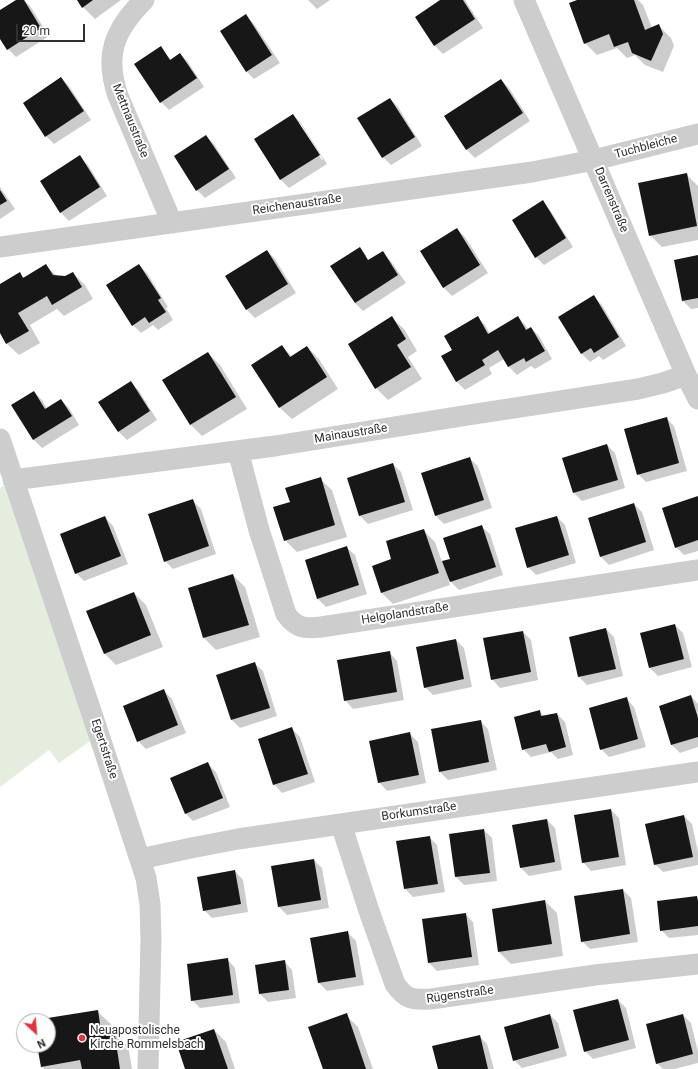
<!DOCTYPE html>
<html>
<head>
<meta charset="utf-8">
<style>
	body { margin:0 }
	#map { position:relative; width:698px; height:1069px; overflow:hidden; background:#fff; font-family:Roboto,sans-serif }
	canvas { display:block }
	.north { position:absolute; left:16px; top:1013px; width:40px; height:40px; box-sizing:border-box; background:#fff; border:1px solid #acacac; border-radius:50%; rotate:154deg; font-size:11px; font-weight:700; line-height:16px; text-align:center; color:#303030 }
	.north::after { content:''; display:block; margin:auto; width:14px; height:18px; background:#e7313a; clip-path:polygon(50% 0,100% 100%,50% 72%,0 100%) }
	.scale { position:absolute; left:16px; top:24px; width:69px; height:18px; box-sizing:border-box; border:2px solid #303030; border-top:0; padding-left:5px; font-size:12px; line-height:14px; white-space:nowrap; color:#303030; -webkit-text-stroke:3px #fff; paint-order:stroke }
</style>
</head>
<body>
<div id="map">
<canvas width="698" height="1069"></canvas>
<div class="north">N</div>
<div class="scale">20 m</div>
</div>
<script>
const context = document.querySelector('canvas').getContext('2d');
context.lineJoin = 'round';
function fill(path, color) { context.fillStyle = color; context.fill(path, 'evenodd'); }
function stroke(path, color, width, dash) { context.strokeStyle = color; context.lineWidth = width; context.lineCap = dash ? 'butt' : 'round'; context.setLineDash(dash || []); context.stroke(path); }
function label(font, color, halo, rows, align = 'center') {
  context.font = font + ' Roboto,sans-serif'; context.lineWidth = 4; context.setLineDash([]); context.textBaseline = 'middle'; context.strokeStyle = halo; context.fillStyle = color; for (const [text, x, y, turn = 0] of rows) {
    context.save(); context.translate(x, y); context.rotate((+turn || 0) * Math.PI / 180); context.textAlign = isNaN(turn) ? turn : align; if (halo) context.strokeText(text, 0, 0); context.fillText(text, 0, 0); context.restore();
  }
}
const green = new Path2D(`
	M0,439L99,735L59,763L49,750L0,787V488L13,480L0,474Z`);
const shadow = new Path2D(`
	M18,0H24L30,6L49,36L16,57L8,49L0,37V12Z
	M78,0H121L95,19L83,7Z
	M308,0H330L317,9Z
	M442,0H465L483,28L443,54L435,46L416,17Z
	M580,0H638L643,5L652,28L659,26L671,38L674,46L663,72L645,65L635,55L627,58L617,48L597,55L585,43Z
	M246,16L254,24L280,63L254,79L246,71Z
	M161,48L171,60L180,54L188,62L204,87L169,110L161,102L136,65Z
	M61,78L69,86L91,120L54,144L46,136Z
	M501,80L509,88L530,121L475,158L467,150L445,116Z
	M390,99L398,107L422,146L391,165L383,157Z
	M293,115L301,123L327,164L289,188L281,180L255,139ZM298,123H300L323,159L322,160Z
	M206,136L214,144L236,178L205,198L197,190Z
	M80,157L88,165L107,196L69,221L61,213L41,182Z
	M687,175L698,186V240L662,247L650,235Z
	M0,187L15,209L0,219Z
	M542,202L550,210L573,247L544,265L536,257Z
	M457,229L465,237L488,273L452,296L444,288L421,251Z
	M360,248L370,260L382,252L390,260L406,283L363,311L355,303ZM364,256H367L372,264L370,265Z
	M267,251L275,259L296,293L255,318L247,310L226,276Z
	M698,256V308L691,309L683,301L675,260Z
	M139,265L147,273L168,307L166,308L173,320L158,330L153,325L141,333L133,325Z
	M46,266L57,276L66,277L73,273L85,285L93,299L64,316L57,309L30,325L40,343L19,355L7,344L0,331V285L20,274L25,278Z
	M594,297L602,305L626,346L603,360L599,356L590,362L582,354L560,317Z
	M477,317L485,325L490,334L518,317L526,326L529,330L531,328L539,336L552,359L535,369L531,366L517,375L509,367L504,359L489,368L492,374L465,390L457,382L442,356L453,350Z
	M392,318L404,329L417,351L408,357L422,379L388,400L376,388Z
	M282,346L292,357L307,347L319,359L338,389L292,419L280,408L252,365Z
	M208,353L220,365L247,409L202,436L190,424Z
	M131,382L139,391L157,420L127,440L119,432L100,402Z
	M34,392L42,400L47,409L61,400L69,408L79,425L42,448L34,440L13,405Z
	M666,418L674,426L687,471L646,482L638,474Z
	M607,445L615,453L625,488L582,501L574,493Z
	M469,458L478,466L492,508L444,524L436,516L422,474Z
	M393,464L401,472L413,510L368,524L360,516L348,478Z
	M320,479L332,490L347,537L297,552L285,540Z
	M698,497V551L684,555L676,547Z
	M193,501L201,509L216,554L173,569L165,561Z
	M634,504L642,512L654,550L609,565L601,557Z
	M105,517L113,526L128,564L84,581L76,573Z
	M557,517L565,525L576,563L536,575L528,567Z
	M481,526L490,534L503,575L459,590L448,579L450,585L393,604L381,592L393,559L423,530L435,542L442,562L452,559Z
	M346,547L355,555L367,594L326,607L318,599L306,560Z
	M233,575L245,587L260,637L216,650L204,638L189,588Z
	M134,593L146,605L163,647L116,665L104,653Z
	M675,625L683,633L692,667L658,676L650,668Z
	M606,629L614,637L623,676L587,685L579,677Z
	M523,632L531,640L538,680L500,688L492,679Z
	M456,640L464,648L472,687L433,695L425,687Z
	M389,652L397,661L404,700L353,709L345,700Z
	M254,663L263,671L277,716L240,728L232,720Z
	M164,691L172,699L186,733L146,749L138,741Z
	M691,696L698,704V747L680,753L672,745Z
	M626,698L634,707L646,747L609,757L601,749Z
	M539,711L545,717L557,714L565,722L573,755L558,759L551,752L531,757L523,749Z
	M480,721L488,729L497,770L448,780L440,772Z
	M292,729L300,737L315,782L282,793L274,784Z
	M410,734L418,742L426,783L387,791L379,782Z
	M208,764L216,772L230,807L193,821L185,813Z
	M611,810L619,818L626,865L591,871L583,862Z
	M684,816L692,824L698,852V865L663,872L655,864Z
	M547,820L555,828L562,870L529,876L521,868Z
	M484,830L492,838L497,881L464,885L456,877Z
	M429,837L437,845L445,892L413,897L405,889L397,842Z
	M314,860L322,868L329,908L287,915L279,907Z
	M235,871L243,880L248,912L212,918L204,910Z
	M623,890L631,898L638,942L590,949L582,941Z
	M696,897L698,899V935L669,938L661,930Z
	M545,901L557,913L563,956L511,964L499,952Z
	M465,914L473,922L479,965L437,971L429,963Z
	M348,933L356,941L364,985L327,991L319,983L312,939Z
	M227,959L235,968L240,1003L200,1008L192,1000Z
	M284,961L292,970L296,998L268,1002L260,994Z
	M618,1000L626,1008L636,1048L593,1059L585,1051Z
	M97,1011L113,1026V1030L128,1045L132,1069H44L42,1066L38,1045H48V1021H37Z
	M346,1015L358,1027L373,1069H324Z
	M550,1015L558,1023L567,1056L522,1068L514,1060Z
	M683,1015L691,1023L698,1052V1063L674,1069H663L657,1063Z
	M214,1030L226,1042L235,1069H187Z
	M479,1036L487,1044L494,1069H439Z`);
const building = new Path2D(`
	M16,0H24L41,28L7,50L0,39V10Z
	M77,0H93L82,8Z
	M440,0H463L475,19L434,46L415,17Z
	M577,0H634L645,30L659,24L663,34L651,61L632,53L628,42L614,47L609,34L584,44L569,3Z
	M246,14L272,55L246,72L220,31Z
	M161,46L170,60L180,53L197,78L160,103L134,64Z
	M61,77L84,111L45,137L23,103Z
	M501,79L523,113L466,150L444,116Z
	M390,98L415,137L382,158L357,118Z
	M293,114L320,155L280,180L254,139Z
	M206,135L229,169L196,191L174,156Z
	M80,155L100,187L60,213L40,181Z
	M687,173L697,226L649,236L638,183Z
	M0,190L7,201L0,205Z
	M543,200L566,238L535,258L512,220Z
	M457,228L480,265L443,288L420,251Z
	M360,247L368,260L383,251L398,275L355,303L330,266Z
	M267,250L288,284L246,310L225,276Z
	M698,255V298L682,301L674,260Z
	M46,264L53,275L65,276L73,272L82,287L52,305L47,296L18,313L29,331L6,344L0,333V284L20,272L23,278Z
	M139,264L161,298L158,300L166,312L149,323L145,317L132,326L106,285Z
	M594,295L619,337L594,353L591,348L581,354L558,317Z
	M392,316L406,339L397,345L411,367L375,389L348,344Z
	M478,316L488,334L518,316L526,330L531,327L545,351L526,362L524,358L508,367L498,350L482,360L485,365L456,382L441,356L452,350L444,336Z
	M282,345L290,357L307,346L327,377L279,408L251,365Z
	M208,352L236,397L190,425L162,380Z
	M131,381L150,411L118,432L98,402Z
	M34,391L45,409L61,399L72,416L33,440L11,405Z
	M667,417L679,463L637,475L624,429Z
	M607,444L618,480L573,493L562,458Z
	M470,457L484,500L435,516L421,473Z
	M393,463L405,502L359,516L347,478Z
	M321,477L335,525L284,541L273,507L290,502L285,488Z
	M698,496V540L675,548L662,508Z
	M193,499L209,546L164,562L148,514Z
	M634,503L646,542L600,557L588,518Z
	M105,516L121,556L75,574L60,534Z
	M557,516L569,555L527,568L515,528Z
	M482,525L496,567L450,582L442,561L450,559L443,538Z
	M424,529L439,573L381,593L372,566L391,559L386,541Z
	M347,546L359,585L317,599L305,560Z
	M233,574L249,625L203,638L188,588Z
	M134,592L151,635L104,654L86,611Z
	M675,624L684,659L649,668L640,633Z
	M606,628L616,669L578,677L569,637Z
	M523,631L531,672L491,680L483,638Z
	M456,639L464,679L424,688L416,647Z
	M390,651L397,692L344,701L337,660Z
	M255,662L270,708L231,720L216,675Z
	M164,689L178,725L137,742L123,706Z
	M691,695L698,718V737L671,745L659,706Z
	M627,697L638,739L600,750L589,708Z
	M540,710L541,716L557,713L566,747L549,752L546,744L522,750L514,717Z
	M481,720L489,762L439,772L431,729Z
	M292,727L308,774L273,785L258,739Z
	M410,732L419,775L378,783L369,741Z
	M208,762L223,798L185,814L170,778Z
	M611,809L619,857L582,863L574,815Z
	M684,815L693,857L654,865L645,824Z
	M547,819L555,862L520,868L512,825Z
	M484,829L490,873L455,877L449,834Z
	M430,836L438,884L404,889L396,841Z
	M314,859L321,900L278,907L271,866Z
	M235,870L241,904L203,911L197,877Z
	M623,889L630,934L581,942L574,896Z
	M697,896L698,901V926L660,931L657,901Z
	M545,900L552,944L498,952L492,909Z
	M466,913L472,957L428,963L422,919Z
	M348,931L356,977L318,983L310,938Z
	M228,958L233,995L191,1001L187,964Z
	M285,960L289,990L259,994L255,965Z
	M618,999L629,1040L584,1052L573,1010Z
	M98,1010L101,1031L114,1029L120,1069H82L80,1060L41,1067L37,1045H48V1021H35V1020Z
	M347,1013L366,1069H323L308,1027Z
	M550,1014L559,1048L513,1061L504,1027Z
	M683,1014L693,1054L656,1064L646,1024Z
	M214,1029L228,1069H185L176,1042Z
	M480,1035L488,1069H438L432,1046Z`);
const street = new Path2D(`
	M144,0C114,30 104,55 118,96L172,223
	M524,0L686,375L698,399
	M0,247L532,172L594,160L698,134
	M0,439L99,735L146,878L150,904L151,940L148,1069
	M238,451L259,530L286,614C296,628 304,629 321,627L698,570
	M13,480L275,446L475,414L638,389L663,383L686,375
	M341,824L369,911L395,984C406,1000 413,1000 431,999L595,975L698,964
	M140,859L191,848L238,839L698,772`);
const markers = [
	[82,1038,4,"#e7313a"]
];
const streetNames = [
	["Mettnaustraße",130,121,68],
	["Tuchbleiche",646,147,-15],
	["Darrenstraße",611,200,67],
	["Reichenaustraße",297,205,-8],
	["Mainaustraße",351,434,-9],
	["Helgolandstraße",405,614,-9],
	["Egertstraße",104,749,72],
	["Borkumstraße",419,812,-8],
	["Rügenstraße",460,995,-8]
];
const poiNames = [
	["Neuapostolische",90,1031],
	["Kirche Rommelsbach",90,1045]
];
fill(green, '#e5edde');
fill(shadow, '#0003');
fill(building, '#171717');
stroke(street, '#cdcdcd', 21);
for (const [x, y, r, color] of markers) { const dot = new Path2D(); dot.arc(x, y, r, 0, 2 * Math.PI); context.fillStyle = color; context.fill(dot); stroke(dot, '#fff', 1.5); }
label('12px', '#303030', '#fff', streetNames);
label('12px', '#303030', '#fff', poiNames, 'left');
</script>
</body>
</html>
